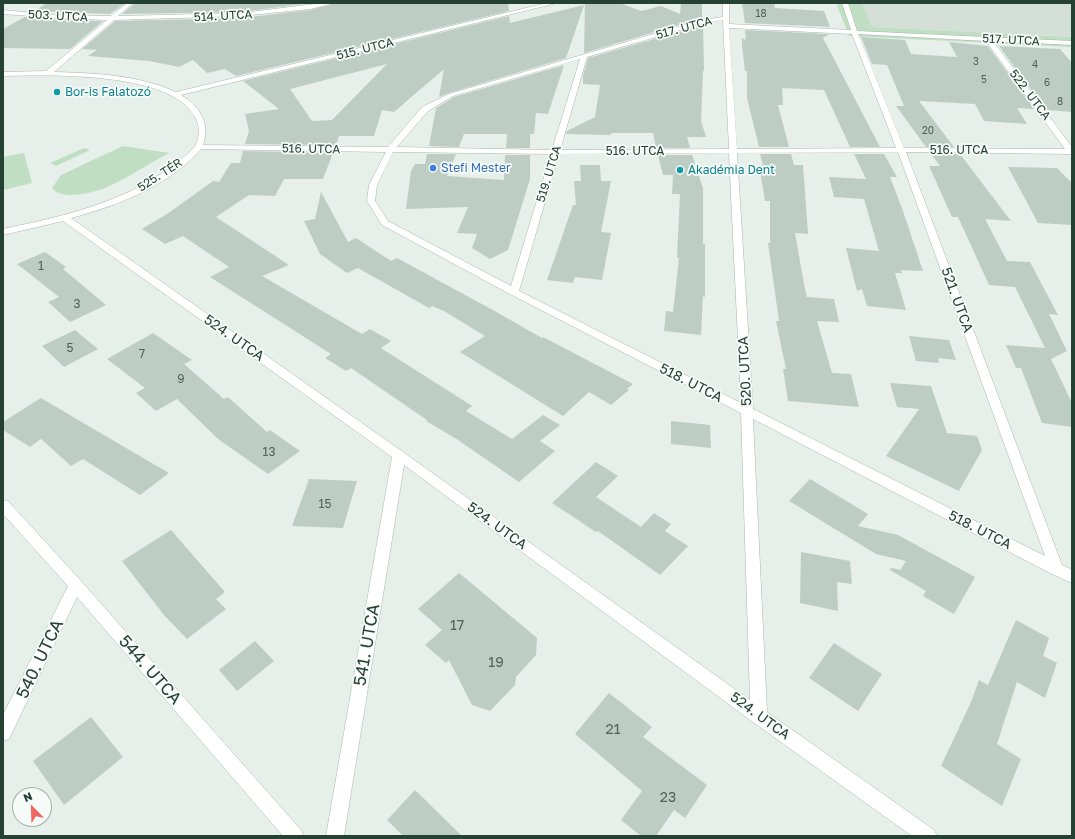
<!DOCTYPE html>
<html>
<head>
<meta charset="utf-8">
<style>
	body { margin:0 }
	#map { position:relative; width:1075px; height:839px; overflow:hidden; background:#e6efe9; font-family:"Golos Text",sans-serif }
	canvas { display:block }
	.frame { position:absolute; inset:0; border:4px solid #254133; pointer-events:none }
	.north { position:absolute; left:12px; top:787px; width:40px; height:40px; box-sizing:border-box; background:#f7fbf8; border:1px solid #a3b1a9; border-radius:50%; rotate:337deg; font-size:11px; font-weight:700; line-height:16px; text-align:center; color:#254133 }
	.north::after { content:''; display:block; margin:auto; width:14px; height:18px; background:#ef6864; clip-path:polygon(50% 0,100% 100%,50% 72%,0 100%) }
</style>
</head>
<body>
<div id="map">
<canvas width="1075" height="839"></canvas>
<div class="frame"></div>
<div class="north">N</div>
</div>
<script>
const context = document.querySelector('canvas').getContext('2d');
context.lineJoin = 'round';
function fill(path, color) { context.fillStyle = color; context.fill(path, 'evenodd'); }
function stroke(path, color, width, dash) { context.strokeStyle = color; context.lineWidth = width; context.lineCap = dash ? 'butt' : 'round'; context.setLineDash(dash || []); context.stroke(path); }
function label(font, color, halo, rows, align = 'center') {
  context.font = font + ' "Golos Text",sans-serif'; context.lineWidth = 3.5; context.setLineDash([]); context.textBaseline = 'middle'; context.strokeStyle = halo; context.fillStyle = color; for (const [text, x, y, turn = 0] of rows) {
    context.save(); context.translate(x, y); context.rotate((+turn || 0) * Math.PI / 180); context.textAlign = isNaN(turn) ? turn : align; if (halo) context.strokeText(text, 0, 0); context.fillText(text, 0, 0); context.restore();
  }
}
const built = new Path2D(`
	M862,3H1072V37L872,27Z`);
const green = new Path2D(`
	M836,3H862L872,27L1072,37V47L849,36Z
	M123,146L169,153C148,164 128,178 107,187C94,193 61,201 52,188L61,175Z
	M84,148L90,150L56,166L50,163Z
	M24,153L32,183L3,190V157Z`);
const building = new Path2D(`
	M47,3H103L102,4H124L110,14L34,11Z
	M213,3H311L241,12L122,14L134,4Z
	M337,3H508L509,11L236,76L225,69L207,73L193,60L179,67L149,61L88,56L97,50L82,49L115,21L241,18L310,10Z
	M585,3H620L641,11L661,6L680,14L681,3H702V18L584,53Z
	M742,3H774L775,8L824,11L830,27L745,23Z
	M584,5L566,58L449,93L439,97L444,69L394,112L382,110L374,136H339L336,145L245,144L249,131L245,114L279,109L243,81L509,16L510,23ZM387,64L332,120L312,121L290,89Z
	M25,17L57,20L103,21L70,49L3,48V29Z
	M703,25L704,71H703L701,121L706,137H687L690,148H656L653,133H611V135L566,134L567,131L595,117L600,85L583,84V75L588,58Z
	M745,30L829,34L823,38L880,147H850L824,90L782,88L783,105H778L789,147H759L747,98V71H745L742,45V38L746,40Z
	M861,37L905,40L911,54L957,57L949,42L988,46L1034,109L1017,108L1027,124L984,121L975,104L919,101L954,147H926L896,106H904L887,65L872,64Z
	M999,46L1060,49L1072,63V112L1046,110Z
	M564,65L548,114L536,113L534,134H530V148H506L507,134H464L459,147L429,146L436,108L454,97Z
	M243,151L333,153L323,179H284L275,196L249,195L216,217L289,265L262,276L362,334L370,329L391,341L381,348L472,406L466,411L512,439L543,415L560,425L540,441L555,451L519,482L455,438L426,421L427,420L351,368L346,371L325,358L331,354L210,277L229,267L183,236L165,244L142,229L170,212L213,181L219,182L231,163H240Z
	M427,154H456L447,176L504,180L505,155H530V179L508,250L490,259L472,248L477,234L457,233L468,207L406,209L411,171L415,164H425Z
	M760,154H791L794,165H803L808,234L795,233L804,284L807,297L834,299L839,322L817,321L832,373L851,374L859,407L788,401L783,369H786L776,321H779L768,243H770V201H765L759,165H763Z
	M854,154H884L897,177H890L903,211L923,271L901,270L902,273H895L906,310L867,306L862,289L857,291L846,248L879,251L864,199L834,197L829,177L866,179Z
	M931,154H960L1011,221L985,219L1007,261L1030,262L1058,315L1049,314L1067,351L1051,359L1072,403V427L1042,423L1021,368H1016L1006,345L1045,348L1015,287L989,285L958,217H952L929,166H940Z
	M658,155H692L703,188V244H705V297L703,296L701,335L664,331L666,311L673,312L679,258H677L680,194H672L673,175H663Z
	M580,165H600L601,181H611L601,232L611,233L602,280L575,277L573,283L547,280L573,205H576L574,181H581Z
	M1008,167L1057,168L1072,183V225L1038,223Z
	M321,192L348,242L356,238L391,261L397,258L491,309L542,338L543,337L633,384L627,389L629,390L611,405L589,392L563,416L460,352L485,336L444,311L432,306L429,308L358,268L347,273L320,254L304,221L315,219Z
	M45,252L66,267L63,269L106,305L70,322L48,302L59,297L17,264Z
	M75,330L98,349L64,367L42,346Z
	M153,333L192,360L184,364L224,399L228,397L267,432L270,430L300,451L268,474L218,439L177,399L156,411L136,393L145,388L107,359Z
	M909,336L949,340L956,360L938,358L939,363L916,361Z
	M890,383L931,386L947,433L977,436L982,450L959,491L886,456L919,409L897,407Z
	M41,398L97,431L169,473L140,495L83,459L71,466L41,439L30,447L3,430V422Z
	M671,421L710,425L711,448L671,444Z
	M596,462L618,476L596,497L641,527L654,513L671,524L665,531L688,546L660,575L598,531L596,532L552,503Z
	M309,479L357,481L343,528L292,526Z
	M810,479L868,514L858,526L898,535L975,577L954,614L923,596L926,591L890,570L891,568L902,570L901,569L906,561L876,554L789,501Z
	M171,530L225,592L216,599L226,609L187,639L164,615L122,561Z
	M801,552L850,561L852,584L837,582L838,611L800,603Z
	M459,573L537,638L536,655L516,677L515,685L490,711L472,705L449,660L446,663L425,645L442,630L418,609Z
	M1016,620L1049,638L1043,656L1057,663L1045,698L1017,682L997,744L1021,759L1002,806L941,766L971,702L979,680L988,685Z
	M255,641L274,661L237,691L219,670Z
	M834,643L882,674L858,711L809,678Z
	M609,693L652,727L643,737L707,785L685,818L674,810L656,836H641L621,820L642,791L575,734Z
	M91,717L123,757L64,805L33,761Z
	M415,790L462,836H403L387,820Z`);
const street = new Path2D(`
	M127,3H133L118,16L241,13L323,3H336L310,9L241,16L114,20L54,72C95,73 138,75 176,92L547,3H557L181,95C199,106 211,123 203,145L388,147L422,107L449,94L701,20L723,17V3H729V24L851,30L842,3H848L857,31L1072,41V45L993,41L1072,147V154L906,152L1062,565L1072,570V583L1052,574L753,419L767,712L934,830L937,836H912L753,722L404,465L344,836H326L392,457L63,221L3,235V229C64,216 128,202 177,162C183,157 191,152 195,146C200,137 200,125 195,117C171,71 48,75 3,76V72L46,71L107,20L57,18L3,14V10L57,15L111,16ZM723,20L729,149L560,150L587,57L704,23ZM729,28L852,34L896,148L737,149ZM858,34L986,41L1065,149L904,148ZM580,59L552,150L397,147L428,111L453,96ZM201,149L386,152L369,185L367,201L382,225L510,294L741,413L750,700L403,452L71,218C117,206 169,186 201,149ZM393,152L551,154L511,286L388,221L375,201L377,185ZM898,152L1045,556L753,409L737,153ZM729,153L741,403L519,291L559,154Z
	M3,500L8,501L81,581L301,830L304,836H283L77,597L9,739L3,741V715L68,586L3,514Z`);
const markers = [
	[57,92,4,"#0f9aa8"],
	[433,168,4,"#3f7fe0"],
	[680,170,4,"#0f9aa8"]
];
const farNumbernames = [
	["18",761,14],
	["3",976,62],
	["4",1035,65],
	["5",984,80],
	["6",1047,83],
	["8",1060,102],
	["20",928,131]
];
const farStreetnames = [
	["503. UTCA",58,16,3],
	["514. UTCA",223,16,-3],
	["517. UTCA",684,28,-15],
	["517. UTCA",1011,40,3],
	["515. UTCA",365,49,-14],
	["522. UTCA",1030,95,53],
	["516. UTCA",311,149,1],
	["516. UTCA",959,150],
	["516. UTCA",635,151],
	["519. UTCA",549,174,-73],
	["525. TÉR",160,175,-33]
];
const farCulturenames = [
	["Bor-is Falatozó",65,92],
	["Akadémia Dent",688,170]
];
const farShopnames = [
	["Stefi Mester",441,168]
];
const numberNames = [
	["1",41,266],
	["3",77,304],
	["5",70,348],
	["7",142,354],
	["9",181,379],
	["13",269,452],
	["15",325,504]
];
const streetNames = [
	["521. UTCA",957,300,70],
	["524. UTCA",234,338,35],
	["520. UTCA",745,371,-93],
	["518. UTCA",691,383,27],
	["524. UTCA",497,526,36],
	["518. UTCA",980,530,27],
	["524. UTCA",760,716,36]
];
const nearNumbernames = [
	["17",457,626],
	["19",496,663],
	["21",613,730],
	["23",668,798]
];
const nearStreetnames = [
	["541. UTCA",367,645,-80],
	["540. UTCA",40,659,-64],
	["544. UTCA",150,670,49]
];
fill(built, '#d4dfd8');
fill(green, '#c0dfc2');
fill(building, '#becdc4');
stroke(street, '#a8b7af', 1);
fill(street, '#fff');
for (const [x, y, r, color] of markers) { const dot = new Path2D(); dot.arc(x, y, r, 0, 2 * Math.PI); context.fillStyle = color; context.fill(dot); stroke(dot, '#f7fbf8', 1.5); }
label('10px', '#4b6457', null, farNumbernames);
label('12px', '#254133', '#f7fbf8', farStreetnames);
label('12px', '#0d838f', '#f7fbf8', farCulturenames, 'left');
label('12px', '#366cbe', '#f7fbf8', farShopnames, 'left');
label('12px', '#4b6457', null, numberNames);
label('14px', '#254133', '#f7fbf8', streetNames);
label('14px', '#4b6457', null, nearNumbernames);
label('17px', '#254133', '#f7fbf8', nearStreetnames);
</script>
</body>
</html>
